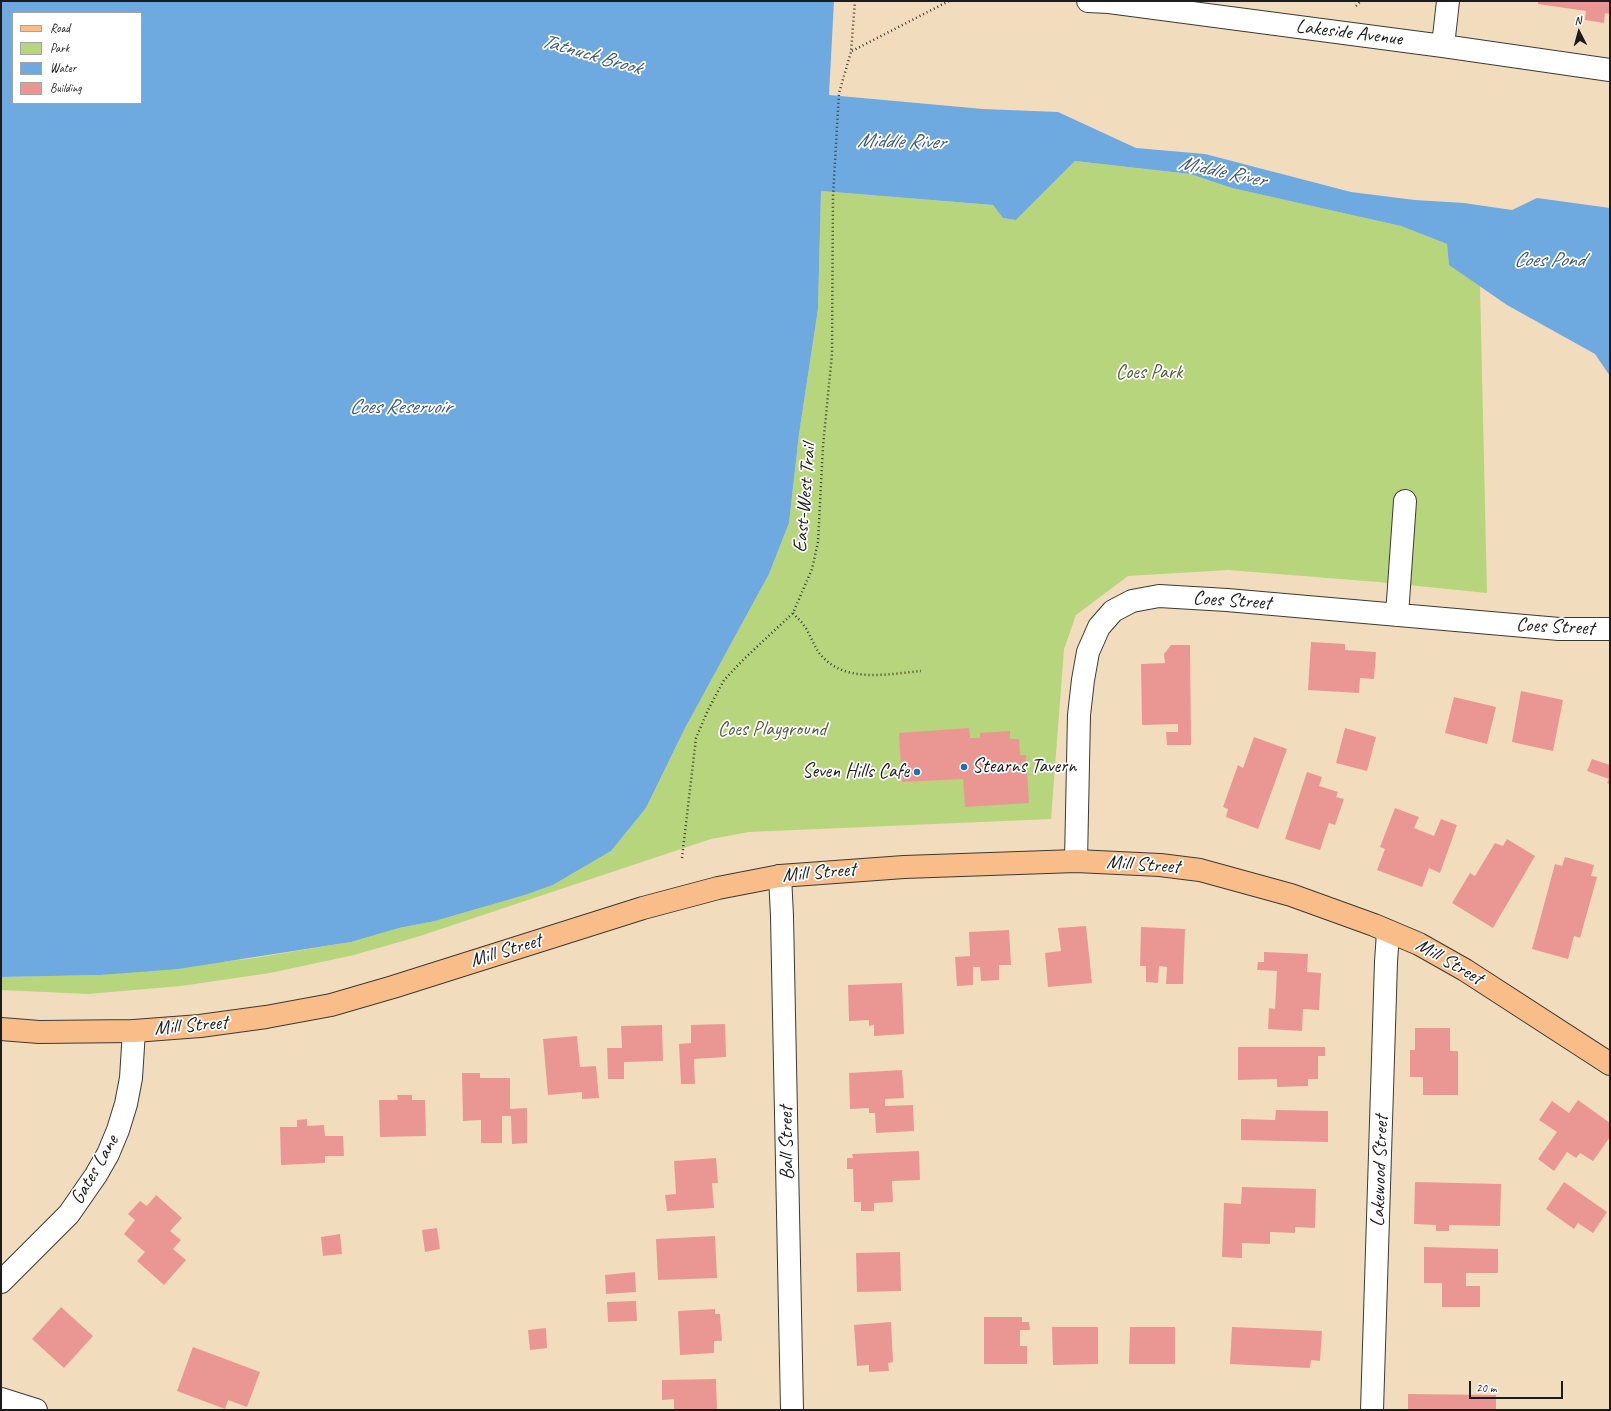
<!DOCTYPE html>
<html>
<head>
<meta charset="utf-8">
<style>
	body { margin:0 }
	#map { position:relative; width:1611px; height:1411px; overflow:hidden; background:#f1ddbd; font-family:Caveat,sans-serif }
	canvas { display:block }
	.frame { position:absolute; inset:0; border:2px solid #1c1c1c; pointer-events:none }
	.legend { position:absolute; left:12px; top:12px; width:130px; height:92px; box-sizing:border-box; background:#fff; border:1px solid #a4a4a4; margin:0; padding:5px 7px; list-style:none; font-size:12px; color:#1c1c1c }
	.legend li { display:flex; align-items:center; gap:8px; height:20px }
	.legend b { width:20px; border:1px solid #a4a4a4 }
	.north { position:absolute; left:1559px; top:12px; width:40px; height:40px; -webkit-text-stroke:3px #fff; paint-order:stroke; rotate:354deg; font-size:11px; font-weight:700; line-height:16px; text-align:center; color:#1c1c1c }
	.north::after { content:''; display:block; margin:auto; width:14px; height:18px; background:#1c1c1c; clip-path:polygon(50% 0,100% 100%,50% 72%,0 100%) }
	.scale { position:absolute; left:1469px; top:1381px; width:94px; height:18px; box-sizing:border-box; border:2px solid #1c1c1c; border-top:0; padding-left:5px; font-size:12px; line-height:14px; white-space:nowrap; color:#1c1c1c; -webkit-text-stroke:3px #fff; paint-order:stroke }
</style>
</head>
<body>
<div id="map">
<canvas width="1611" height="1411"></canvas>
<div class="frame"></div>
<ul class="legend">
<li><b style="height:5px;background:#f8bd88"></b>Road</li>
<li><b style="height:11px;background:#b7d57c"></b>Park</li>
<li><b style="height:11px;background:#6ea9df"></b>Water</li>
<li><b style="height:11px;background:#ea9794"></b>Building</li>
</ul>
<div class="north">N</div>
<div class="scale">20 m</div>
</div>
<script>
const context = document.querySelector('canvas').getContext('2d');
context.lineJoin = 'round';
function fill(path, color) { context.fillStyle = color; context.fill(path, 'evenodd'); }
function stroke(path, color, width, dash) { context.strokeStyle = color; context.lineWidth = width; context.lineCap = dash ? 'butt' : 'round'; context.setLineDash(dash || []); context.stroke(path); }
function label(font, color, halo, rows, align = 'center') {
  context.font = font + ' Caveat,sans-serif'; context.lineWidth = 3.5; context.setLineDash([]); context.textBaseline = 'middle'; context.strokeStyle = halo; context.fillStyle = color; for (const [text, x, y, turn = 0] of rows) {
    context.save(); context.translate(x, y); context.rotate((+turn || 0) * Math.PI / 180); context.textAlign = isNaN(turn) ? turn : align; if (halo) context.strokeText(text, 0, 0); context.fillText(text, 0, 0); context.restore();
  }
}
const green = new Path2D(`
	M1075,161L1190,174L1232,188L1401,226L1447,244L1449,265L1480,286L1487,593L1378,582L1228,570L1128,576L1076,615L1064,649L1051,819L749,832L711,839L420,936L354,955L270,973L181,986L88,994L1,990V977L100,975L248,959L351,942L399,928L435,921L525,895L553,885L611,851L646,808L684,730L769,574L789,523L799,434L818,309L821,191L993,205L1003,218L1016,220Z`);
const water = new Path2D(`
	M1,1H834L829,95L983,109L1058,112L1136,148L1205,154L1351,192L1415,200L1464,203L1512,210L1537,198L1610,208V376L1595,354L1507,305L1449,265L1447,244L1401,226L1232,188L1190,174L1075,161L1016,220L1003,218L993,205L821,191L818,309L799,434L789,523L769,574L684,730L646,808L611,851L553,885L525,895L435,921L399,928L351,942L178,969L100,975L1,977ZM13,13H141V103H13Z`);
const building = new Path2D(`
	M1538,1H1610V14L1605,13L1604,23L1585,20L1586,11L1538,4Z
	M1311,642L1345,644V650L1376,652L1374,679L1360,678L1359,693L1308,690Z
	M1171,645H1190L1191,745H1167L1166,732H1178V724L1142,725L1141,664L1165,663L1164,654Z
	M1521,691L1563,700L1553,751L1512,742Z
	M1454,697L1496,707L1487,744L1445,733Z
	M969,728L970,738H980V733L1010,731V739H1019L1020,755H1026L1029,803L965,807L963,779L902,782L899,733Z
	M1345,728L1376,737L1367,771L1336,763Z
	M1254,737L1287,749L1258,829L1226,817L1228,809L1223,807L1238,765L1243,768Z
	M1592,759L1610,765V785L1607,783L1609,779L1587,771Z
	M1307,772L1322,777L1319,786L1338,792L1336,797L1344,799L1335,825L1329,823L1320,850L1285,839Z
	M1395,808L1419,817L1414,828L1434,836L1441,819L1457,825L1440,873L1429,868L1422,887L1377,870L1385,849L1380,847Z
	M1507,839L1535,856L1493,928L1452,903L1470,873L1475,876L1495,843L1503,846Z
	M1565,857L1594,865L1591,876L1597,877L1580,938L1574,936L1568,959L1532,949L1555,864L1562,866Z
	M1086,926L1092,983L1048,987L1045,953L1061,951L1058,928Z
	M1141,927L1185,929L1183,984H1166L1167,967L1159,966L1158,983L1146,982V966H1140Z
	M1009,930L1011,965H999V980L981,981L980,967H973V985L957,986L955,957L970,956L969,932Z
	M1264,952L1308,954L1307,972L1321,973L1319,1010L1303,1009L1302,1031L1268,1029L1269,1008L1275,1009L1277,971L1257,970L1258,962H1264Z
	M902,983L904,1034L874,1036V1025L869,1026V1020L849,1021L848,985Z
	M725,1024L726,1057L694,1059L695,1084H681L679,1044L691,1043V1025Z
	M662,1025L663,1061L624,1062V1079H608L607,1048H622L621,1026Z
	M1415,1028H1450V1051H1458V1095H1423V1077H1410V1050H1415Z
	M577,1036L580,1067L596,1066L599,1098L582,1099V1092L548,1095L543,1039Z
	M1238,1047H1325V1056H1318V1079H1308V1086L1277,1087V1079L1238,1080Z
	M902,1070L904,1098L885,1099V1106L913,1105L914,1131L876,1133L875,1113H869V1108L850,1109L849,1073Z
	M462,1073H480V1078H510V1109L527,1108V1143L512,1144L511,1116H502V1143H481V1120L463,1121Z
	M397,1095H412V1100H425L426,1136L380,1137L379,1100H398Z
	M1578,1100L1610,1123V1137L1593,1161L1580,1153L1576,1158L1567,1152L1554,1171L1538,1159L1557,1132L1539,1120L1552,1101L1569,1113Z
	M1276,1110L1328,1111V1142L1241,1140V1119L1275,1120Z
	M307,1119V1126L324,1125L325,1136H343L344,1156H325V1163L281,1165L280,1127H297V1120Z
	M919,1151L920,1180L892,1181L893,1202L874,1203V1211H861V1202H854L853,1169H847V1158H853L852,1154Z
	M716,1158L718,1183H712L714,1208L667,1211L665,1195L676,1194L674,1161Z
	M1415,1182L1501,1184L1500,1226L1449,1225V1231H1436V1225L1414,1224Z
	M1564,1182L1607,1212L1593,1233L1578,1223L1574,1229L1546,1209Z
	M1242,1187L1316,1189L1315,1228L1295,1227V1233L1270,1232V1244L1242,1243V1258L1222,1257L1224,1203L1241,1204Z
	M156,1195L182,1218L170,1231L181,1240L173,1249L186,1260L164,1285L137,1261L145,1252L124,1234L135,1220L128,1214L140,1201L147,1206Z
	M437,1228L440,1249L425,1252L422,1230Z
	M340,1234L342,1254L323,1256L321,1237Z
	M715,1236L717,1278L658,1280L656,1239Z
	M1424,1247L1498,1249V1273H1466V1286H1480V1307H1442V1283H1424Z
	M900,1252L901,1291L857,1292L856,1253Z
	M635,1272L636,1292L606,1294L605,1275Z
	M636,1301L637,1321L608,1322L607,1302Z
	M61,1307L93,1336L64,1368L32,1339Z
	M715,1309V1314H720L722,1341H714V1353L680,1355L678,1311Z
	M984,1317H1022V1322H1029L1030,1330H1020V1346H1027V1364H984Z
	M891,1322L893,1362L888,1363L889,1371L869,1372V1365L857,1366L854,1325Z
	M1052,1327H1098V1364L1053,1365Z
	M1130,1327H1175V1364H1129Z
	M1232,1327L1322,1331L1320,1361L1311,1360L1310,1368L1230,1364Z
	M546,1328L547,1348L530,1350L528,1330Z
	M193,1347L260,1372L247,1407L228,1400L225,1409L177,1391Z
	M716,1379L717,1410H674V1399L662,1400V1380Z
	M1408,1394L1496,1395V1410H1408Z`);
const path = new Path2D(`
	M1356,6L1361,1
	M852,51L949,1
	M793,613C796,617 800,620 803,624C810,633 813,645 820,654C844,684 888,674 921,671
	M682,858L696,738L708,710L724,680L743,660L793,613L812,569L818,542L823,446L832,354L833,196L839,93L851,52L855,1`);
const minor = new Path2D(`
	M1088,1L1109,2L1443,46L1610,70
	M1443,46L1448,1
	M1397,615L1405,501
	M1076,861L1079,715L1083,680L1088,652L1099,627L1113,611L1132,601L1159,596L1227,600L1559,629H1610
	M780,876L782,916L792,1410
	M1,1282L69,1214L96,1175L108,1154L118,1130L126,1104L131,1078L134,1031
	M1,1399L36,1410
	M1372,1410L1386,962L1388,932`);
const major = new Path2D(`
	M1,1029L39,1032L134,1031L200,1026L266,1017L331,1005L393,987L643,908L718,888L780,876L904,867L1076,861L1160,865L1200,870L1291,895L1374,925L1419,944L1465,970L1610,1064`);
const markers = [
	[964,767,4,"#1f6fb2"],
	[917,772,4,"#1f6fb2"]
];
const streetNames = [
	["Lakeside Avenue",1349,33,7],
	["East-West Trail",805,498,-85],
	["Coes Street",1232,601,4],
	["Coes Street",1555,627,3],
	["Mill Street",1143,865,4],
	["Mill Street",819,873,-5],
	["Mill Street",506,951,-17],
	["Mill Street",1449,962,30],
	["Mill Street",191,1026,-5],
	["Ball Street",787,1143,-91],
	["Gates Lane",95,1170,-60],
	["Lakewood Street",1380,1171,-88]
];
const parkNames = [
	["Coes Park",1149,373],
	["Coes Playground",772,730]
];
const poiNames = [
	["Stearns Tavern",972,767],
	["Seven Hills Cafe",909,772,"right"]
];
const waterNames = [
	["Tatnuck Brook",591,55,16],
	["Middle River",901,142,1],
	["Middle River",1222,172,12],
	["Coes Pond",1549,260],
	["Coes Reservoir",400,407]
];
fill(green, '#b7d57c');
fill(water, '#6ea9df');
fill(building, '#ea9794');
stroke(minor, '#3c3934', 24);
stroke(major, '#3c3934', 24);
stroke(path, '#3c3934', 2.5, [1, 3]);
stroke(minor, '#fff', 22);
stroke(major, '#f8bd88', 22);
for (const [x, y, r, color] of markers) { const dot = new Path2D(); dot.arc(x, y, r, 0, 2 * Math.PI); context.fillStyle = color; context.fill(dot); stroke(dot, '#fff', 1.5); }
label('20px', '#1c1c1c', '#fff', streetNames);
label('20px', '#525d3e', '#fff', parkNames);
label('20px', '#1c1c1c', '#fff', poiNames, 'left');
label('italic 21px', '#415b74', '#fff', waterNames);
</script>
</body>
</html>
